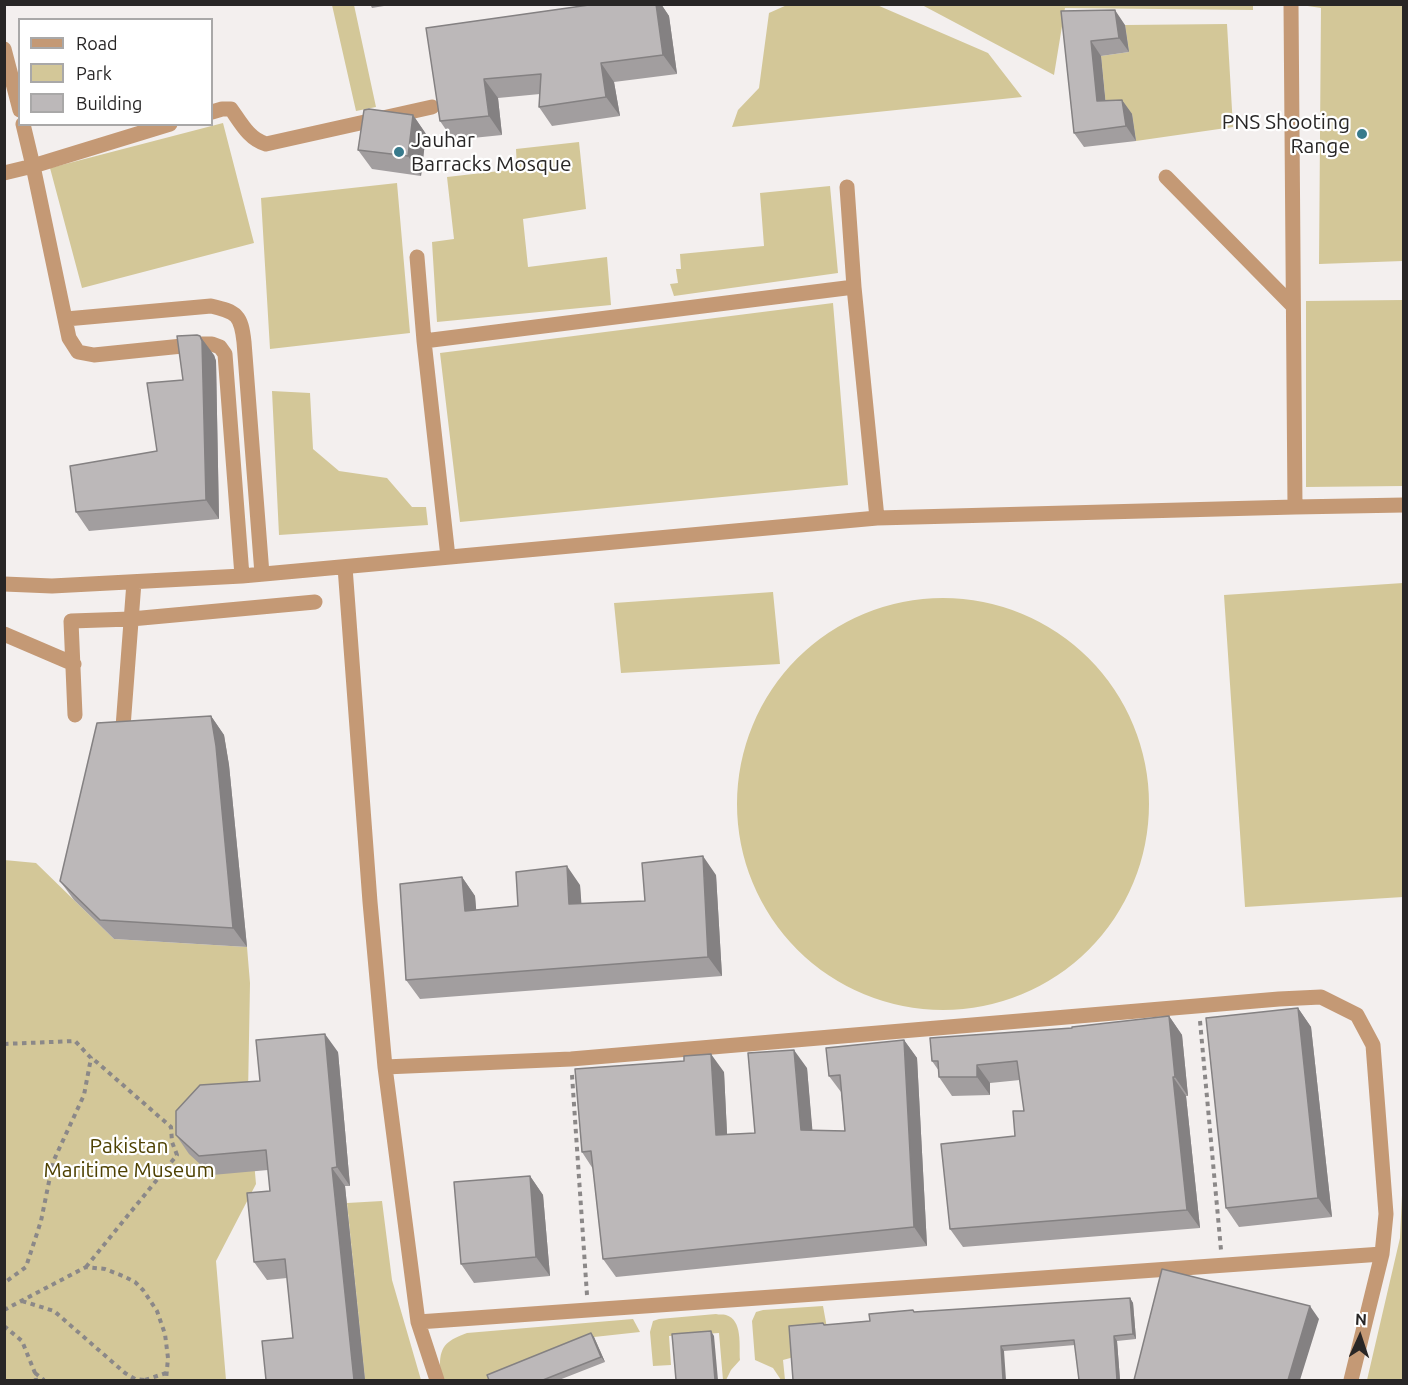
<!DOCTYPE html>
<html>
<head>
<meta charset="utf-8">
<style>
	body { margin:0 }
	#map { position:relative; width:1408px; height:1385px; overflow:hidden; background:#f3efee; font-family:Ubuntu,sans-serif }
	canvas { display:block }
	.frame { position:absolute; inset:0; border:6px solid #282626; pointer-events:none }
	.legend { position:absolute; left:18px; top:18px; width:195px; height:108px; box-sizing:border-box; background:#fff; border:2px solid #a9a8a8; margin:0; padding:8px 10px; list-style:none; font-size:18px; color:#282626 }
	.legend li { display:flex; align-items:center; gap:12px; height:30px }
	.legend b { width:30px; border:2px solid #a9a8a8 }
	.north { position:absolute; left:1330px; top:1307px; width:60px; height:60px; -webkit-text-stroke:4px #fff; paint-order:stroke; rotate:3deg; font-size:16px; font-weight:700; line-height:24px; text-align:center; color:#282626 }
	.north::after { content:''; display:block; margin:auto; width:21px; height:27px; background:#282626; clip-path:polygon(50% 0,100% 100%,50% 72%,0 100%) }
</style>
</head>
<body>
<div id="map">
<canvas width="1408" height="1385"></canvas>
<div class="frame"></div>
<ul class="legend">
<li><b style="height:8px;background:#c49975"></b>Road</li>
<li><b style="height:16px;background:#d3c798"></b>Park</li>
<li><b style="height:16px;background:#bcb8b9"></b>Building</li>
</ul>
<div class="north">N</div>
</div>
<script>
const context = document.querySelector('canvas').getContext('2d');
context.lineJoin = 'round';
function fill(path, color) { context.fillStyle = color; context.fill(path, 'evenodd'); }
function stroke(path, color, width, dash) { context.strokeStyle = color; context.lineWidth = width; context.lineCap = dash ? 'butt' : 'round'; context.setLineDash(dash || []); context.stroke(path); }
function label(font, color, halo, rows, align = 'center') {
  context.font = font + ' Ubuntu,sans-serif'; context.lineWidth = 4.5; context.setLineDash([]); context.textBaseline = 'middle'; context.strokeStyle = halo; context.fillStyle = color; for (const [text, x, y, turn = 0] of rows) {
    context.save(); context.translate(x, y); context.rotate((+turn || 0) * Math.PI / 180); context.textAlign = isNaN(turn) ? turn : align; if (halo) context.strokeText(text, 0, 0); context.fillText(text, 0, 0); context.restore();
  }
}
const green = new Path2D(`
	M1253,4V10L1065,8L1054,75L922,5Z
	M332,5H354L376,107L356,111Z
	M787,5H877L988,53L1022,97L732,127L738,110L759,88L769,13Z
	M1301,5H1403V261L1319,264L1321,8Z
	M1227,24L1233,127L1136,141L1132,114L1107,116L1101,56L1129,52L1125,25Z
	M223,123L254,243L82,288L50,168Z
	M579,142L586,209L523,219L528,267L607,257L611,305L437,322L432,242L454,239L447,177L517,169L516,149Z
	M397,183L410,333L270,349L261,198Z
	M830,186L838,273L674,296L670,284L678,283L676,269H681L680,254L764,246L760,193Z
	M1403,300V486L1306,487V301Z
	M833,303L848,485L460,522L440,353Z
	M272,391L310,393L313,449L339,471L387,478L412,507H426L428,525L279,535Z
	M1403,583V897L1245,907L1224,595Z
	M773,592L780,664L621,673L614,603Z
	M737 804a206 206 0 1 1 412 0a206 206 0 1 1-412 0Z
	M4,860L36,863L114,939L247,947L250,983L248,1094L256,1184L216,1261L226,1380H5Z
	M1403,1174V1380H1367L1400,1238Z
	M382,1201L392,1280L421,1380H365L347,1203Z
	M823,1306L827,1328L794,1357L783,1360L785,1380H781L773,1368L755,1360L752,1321L756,1312L763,1310Z
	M716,1314C719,1315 723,1314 726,1315C743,1320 739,1346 740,1360L731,1370L726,1380H723L719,1333L669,1336L671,1365L653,1366L650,1332L653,1321L659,1319Z
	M633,1319L640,1332L594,1337L490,1380H443C441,1375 440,1371 440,1365C440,1344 449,1340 467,1333Z`);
const path = new Path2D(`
	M1200,1021L1221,1250
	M4,1044L75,1041L91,1058L84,1095L53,1162L41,1221L26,1267L4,1283
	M572,1075L587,1295
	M86,1267L177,1155L172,1142L171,1127L92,1058
	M22,1301L54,1311L125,1373L135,1379L144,1380
	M4,1310L86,1267L105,1269L123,1276L135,1282L143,1290L157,1311L165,1334L168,1358L166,1380
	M4,1326L22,1341L35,1373L36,1380
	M35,1373L44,1380
	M145,1380L166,1373`);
const minor = new Path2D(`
	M1291,4L1295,507
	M4,49L20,110
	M212,112L222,109H231C241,123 249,139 266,144L432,107
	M23,124L33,166L69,338L78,352L94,355L202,344H212L220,347L225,354L242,576
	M4,173L33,166L170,124
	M1166,177L1293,306
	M847,187L854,287
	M417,257L424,341
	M66,319L211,306C237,312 241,315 244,342L262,574
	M448,557L424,341L854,287L877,518
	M345,567L370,902L385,1067L418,1322L437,1380
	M4,584L52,586L242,576L877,518L1295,507L1404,505
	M4,634L74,664
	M75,715L71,621L131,619L315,602
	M123,727L134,582
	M385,1067L571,1059L1279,999L1321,997L1357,1015L1373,1045L1386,1214L1382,1254L1351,1380
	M418,1322L1382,1254`);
const wall = new Path2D(`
	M370,4H396L372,8Z
	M596,4H661L669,16L677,74L614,82L620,116L552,126L539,107L540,94L498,98L502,135L453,140L440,121L426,28Z
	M1061,11L1125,25L1129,52L1101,56L1105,101L1122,100L1132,114L1136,141L1084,147L1074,133Z
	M413,115L426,134L421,176L372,169L358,150Z
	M214,355L216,361L219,519L89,531L76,512L157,451L183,380Z
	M211,716L224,735L229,765L247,947L114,939L74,900L60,881Z
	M716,875L722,976L420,999L406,980L462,877L475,896L476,910L518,906L580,885L581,904L645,901Z
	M1298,1008L1311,1027L1332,1217L1239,1227L1226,1208Z
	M1169,1016L1182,1035L1188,1096H1186L1200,1228L963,1247L950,1229L1015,1136L1024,1111L1020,1080L990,1083V1095L952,1096L939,1077V1071L932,1061L1072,1028Z
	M904,1040L917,1058L927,1246L616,1277L603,1259L593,1169L582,1152L724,1072L727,1134L755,1133L807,1068L812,1130L845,1131L841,1092L829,1076Z
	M338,1052L350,1186H345L365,1380H266L293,1338L287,1278L267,1280L254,1262L270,1191L268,1170L212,1175L189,1154L176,1135L260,1081Z
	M530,1176L543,1195L550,1276L474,1283L461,1264Z
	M1130,1298L1133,1303L1136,1339L1117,1341L1120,1380H1079L1075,1345L1004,1351L825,1325L870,1321L915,1312Z
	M591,1333L594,1337L605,1362L559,1380H489Z`);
const shadedWall = new Path2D(`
	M656,4H661L669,16L677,74L663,55Z
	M1115,10L1125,25L1129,52L1119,38Z
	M1091,41L1101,56L1107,116L1097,101Z
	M601,63L614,82L620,116L606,97Z
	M484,79L498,98L502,135L489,116Z
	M1122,100L1132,114L1136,141L1126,126Z
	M413,115L426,134L421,176L408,156Z
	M200,336L214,355L216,361L219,519L206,500Z
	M211,716L224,735L229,765L247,947L233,928Z
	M703,856L716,875L722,976L708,957Z
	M567,866L580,885L583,923L569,904Z
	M462,877L475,896L478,930L465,911Z
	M1298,1008L1311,1027L1332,1217L1318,1198Z
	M1169,1016L1182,1035L1188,1096L1175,1077Z
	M325,1034L338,1052L350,1186L337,1167Z
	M904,1040L917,1058L927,1246L914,1227Z
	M794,1050L807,1068L814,1148L801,1130Z
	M711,1054L724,1072L728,1153L716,1135Z
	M977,1065L990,1083V1095L977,1077Z
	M1173,1077L1186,1096L1200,1228L1187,1210Z
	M332,1168L345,1186L365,1380H354Z
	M530,1176L543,1195L550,1276L536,1257Z
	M1130,1298L1133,1303L1136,1339L1133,1334Z
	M1310,1306L1319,1319L1300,1380H1288Z
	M711,1331L714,1336L718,1380H715Z
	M591,1333L594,1337L605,1362L601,1357Z
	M1114,1336L1117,1341L1120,1380H1117Z
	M1001,1346L1004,1351L1006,1380H1003Z`);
const building = new Path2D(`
	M596,4H656L663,55L601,63L606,97L539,107L541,74L484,79L489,116L440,121L426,28Z
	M1115,10L1119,38L1091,41L1097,101L1122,100L1126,126L1074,133L1061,11Z
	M369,109L413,115L408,156L358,150L364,110Z
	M197,335L200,336L202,341L206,500L76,512L70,466L157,451L147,383L183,380L177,336Z
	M211,716L216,746L233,928L100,920L60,881L97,723Z
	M703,856L708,957L406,980L400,884L462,877L465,911L518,906L516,872L567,866L569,904L645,901L642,863Z
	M1298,1008L1318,1198L1226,1208L1206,1018Z
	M1169,1016L1175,1077H1173L1187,1210L950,1229L941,1144L1015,1136L1013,1111H1024L1017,1061L977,1065V1077H939L938,1061H932L930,1038L1072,1028V1027Z
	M325,1034L337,1167L332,1168L354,1380H266L262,1341L293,1338L285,1259L254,1262L247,1193L270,1191L266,1150L199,1156L176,1135V1111L200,1085L260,1081L256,1040Z
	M904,1040L914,1227L603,1259L591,1151L582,1152L575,1069L684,1061V1056L711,1054L716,1135L755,1133L748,1053L794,1050L801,1130L845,1131L840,1075L829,1076L826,1048Z
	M530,1176L536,1257L461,1264L454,1182Z
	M1162,1269L1310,1306L1288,1380H1134Z
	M1130,1298L1133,1334L1114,1336L1117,1380H1079L1074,1340L1001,1346L1003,1380H793L789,1326L823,1323L824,1325L870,1321L869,1314L913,1310L914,1312Z
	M711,1331L715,1380H676L672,1334Z
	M591,1333L601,1357L543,1380H489L487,1375Z`);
const markers = [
	[1362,134,6,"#387a8c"],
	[399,152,6,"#387a8c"]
];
const poiNames = [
	["PNS Shooting",1350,122],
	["Range",1350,146],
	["Jauhar",411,140,"left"],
	["Barracks Mosque",411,164,"left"]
];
const parkNames = [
	["Pakistan",129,1146],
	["Maritime Museum",129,1170]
];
fill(green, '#d3c798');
stroke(path, '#8b8888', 4, [4.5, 4.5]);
stroke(minor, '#c49975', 15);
fill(wall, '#a29e9f');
fill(shadedWall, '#848182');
fill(building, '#bcb8b9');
stroke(building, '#848182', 1.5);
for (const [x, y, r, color] of markers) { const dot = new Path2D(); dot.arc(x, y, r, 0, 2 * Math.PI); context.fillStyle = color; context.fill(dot); stroke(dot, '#fff', 2); }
label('21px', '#282626', '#fff', poiNames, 'right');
label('21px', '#4e4102', '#fff', parkNames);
</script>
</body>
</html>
